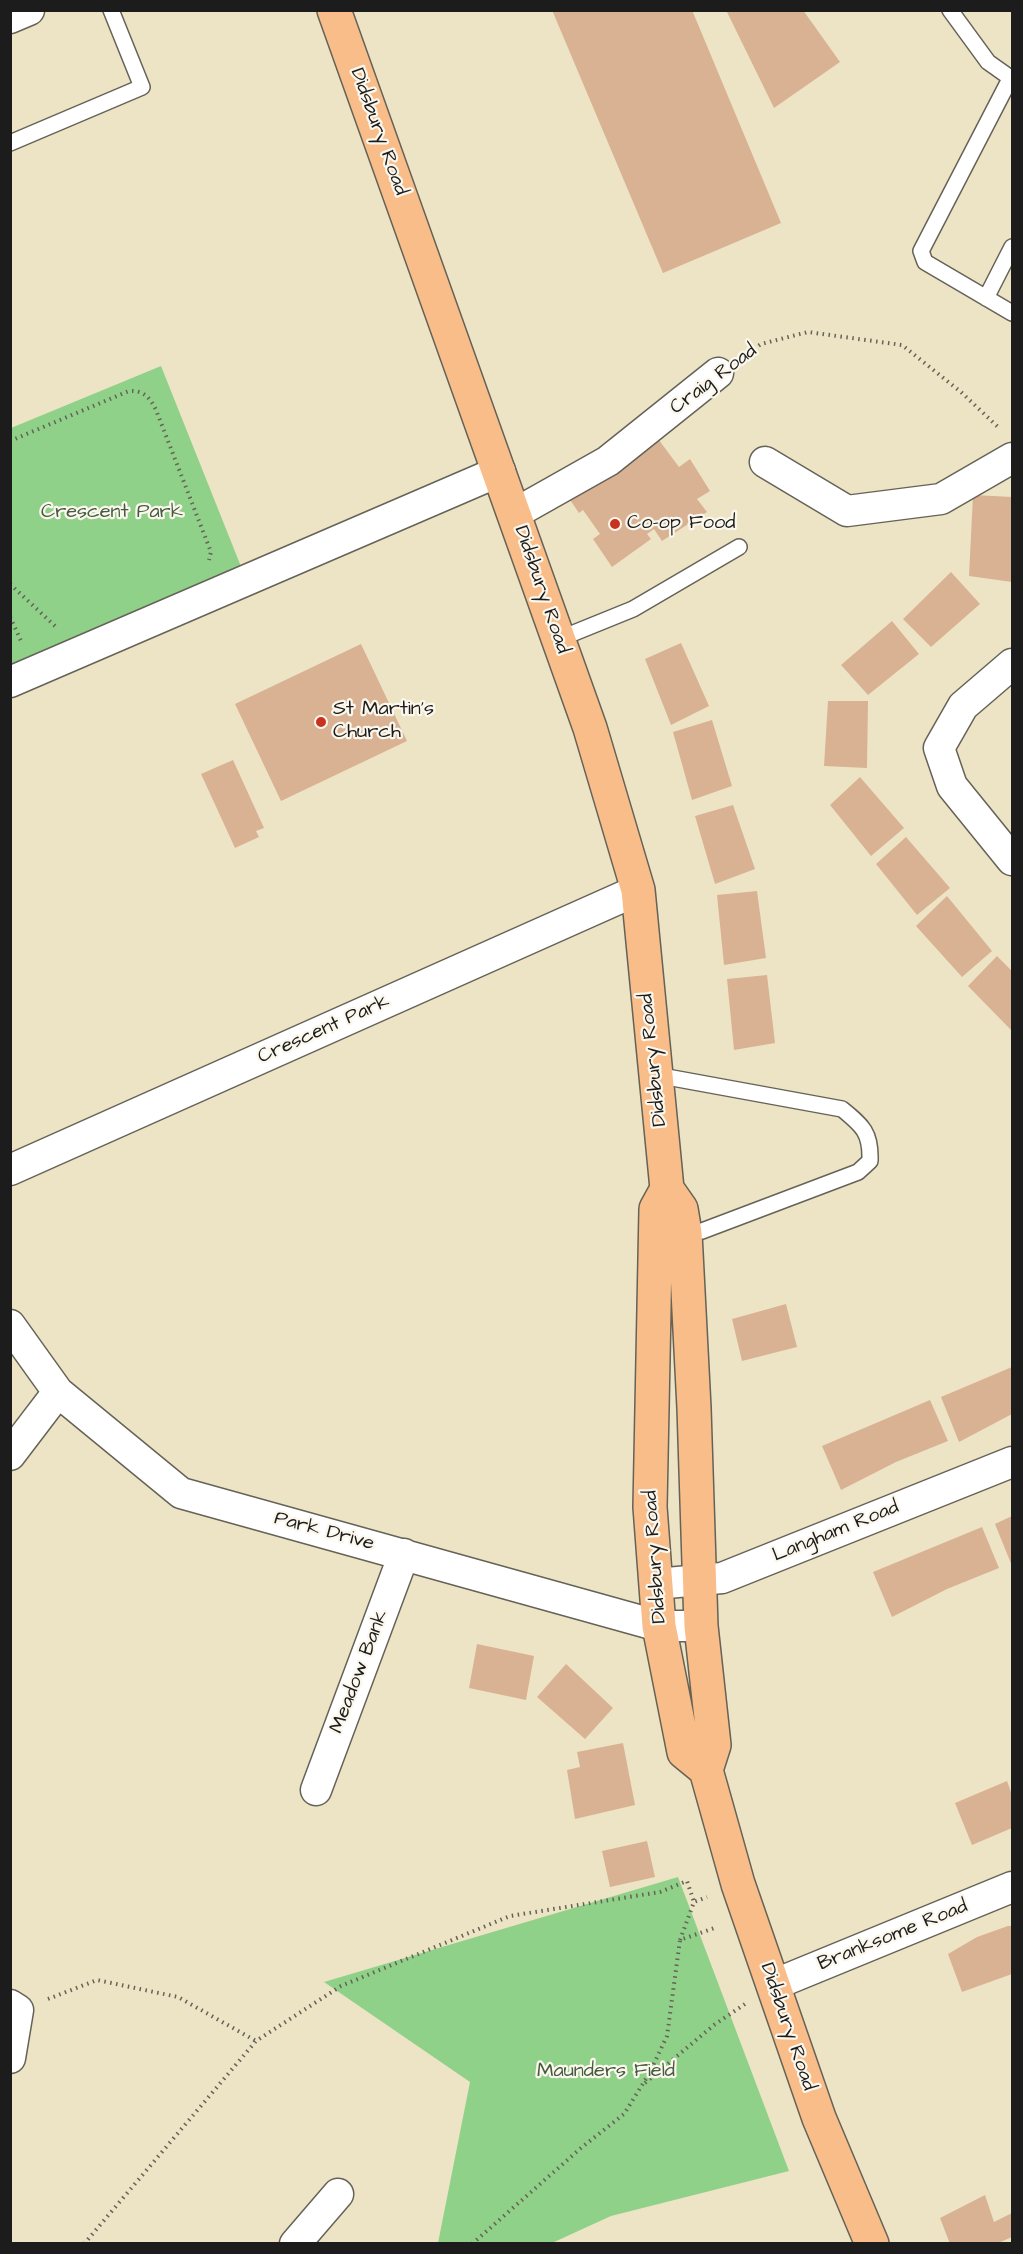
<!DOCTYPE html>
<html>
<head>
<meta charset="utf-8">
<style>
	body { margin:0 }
	#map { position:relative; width:1023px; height:2254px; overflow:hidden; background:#ede4c5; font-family:"Architects Daughter",sans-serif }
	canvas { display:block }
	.frame { position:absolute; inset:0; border:12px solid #1c1c1c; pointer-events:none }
</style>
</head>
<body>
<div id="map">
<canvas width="1023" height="2254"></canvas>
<div class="frame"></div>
</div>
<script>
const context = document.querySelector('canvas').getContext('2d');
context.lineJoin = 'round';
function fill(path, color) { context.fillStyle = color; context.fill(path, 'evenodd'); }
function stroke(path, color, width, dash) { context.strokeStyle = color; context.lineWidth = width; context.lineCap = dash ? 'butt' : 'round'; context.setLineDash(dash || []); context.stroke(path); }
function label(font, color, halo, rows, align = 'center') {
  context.font = font + ' "Architects Daughter",sans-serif'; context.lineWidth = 4.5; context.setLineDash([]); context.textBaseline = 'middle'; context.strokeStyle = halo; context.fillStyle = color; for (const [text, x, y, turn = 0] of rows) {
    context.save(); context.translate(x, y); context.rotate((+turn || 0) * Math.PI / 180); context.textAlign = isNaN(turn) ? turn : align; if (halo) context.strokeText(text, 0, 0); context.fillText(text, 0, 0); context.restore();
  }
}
const green = new Path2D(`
	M161,366L242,569L11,666V428Z
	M678,1877L789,2171L611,2216L552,2243H438L470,2082L324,1982Z`);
const building = new Path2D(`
	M552,10H692L781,223L663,273Z
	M726,10H803L840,62L774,108Z
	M653,432L679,467L690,459L710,491L697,499L707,512L662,541L654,529L647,534L651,539L612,567L593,539L600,534L583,510L579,513L564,491Z
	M973,495L1012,497V582L969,576Z
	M951,572L980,604L931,647L903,619Z
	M892,621L919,654L868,695L841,665Z
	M681,643L709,706L671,725L645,659Z
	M361,644L407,741L281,801L235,704Z
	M828,701H868L867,768L824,766Z
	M712,720L732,786L692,800L673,732Z
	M233,760L264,828L256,831L259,837L235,848L201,774Z
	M860,777L904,828L871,856L830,805Z
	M733,805L755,869L715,884L695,816Z
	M906,837L950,888L917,915L876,864Z
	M757,891L766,958L724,965L717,895Z
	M947,896L992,951L962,977L916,926Z
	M997,956L1012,971V1031L968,986Z
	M767,975L775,1043L734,1050L727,979Z
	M786,1304L797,1347L742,1361L732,1319Z
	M1012,1367V1414L959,1442L941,1397Z
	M930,1400L948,1441L896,1462L841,1490L822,1446Z
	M1012,1516V1566L995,1524Z
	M982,1527L999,1568L947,1589L892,1617L873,1572Z
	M477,1644L534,1656L526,1700L469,1688Z
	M566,1664L613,1708L585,1739L537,1697Z
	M623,1743L635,1805L575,1819L567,1770L580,1767L577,1752Z
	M1007,1781L1012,1795V1828L972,1845L955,1803Z
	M647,1841L655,1877L610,1887L602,1851Z
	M1008,1926H1012V1974L962,1992L948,1954L977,1937Z
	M985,2195L994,2222L1012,2213V2237L996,2244H950L940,2218Z`);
const path = new Path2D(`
	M744,356L761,344L808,332L902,345L961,392L999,428
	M10,441L129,391C144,390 150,398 156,410L211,552L209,560
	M10,584L55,626
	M10,617L21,641
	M680,1940L694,1902L707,1897
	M48,1999L97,1980L178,1997L256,2041
	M645,2083L714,2025L745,2004
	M84,2244L256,2041L341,1986L510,1916L660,1892L687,1881L694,1902
	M472,2244L581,2148L624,2114L649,2074L667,2036L680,1940L717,1927`);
const service = new Path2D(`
	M950,10L988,62L1012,79
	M1011,77L921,251L925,262L1012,313
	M10,143L142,87L111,10
	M986,298L1012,247
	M559,639L633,609L739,547
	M656,1075L842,1109C863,1126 871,1133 870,1161L858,1172L702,1231L685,1233`);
const minor = new Path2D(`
	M10,18L29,10
	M765,462L847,511L941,499L1012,458
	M514,514L608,461L718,373
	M1012,664L963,706L939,748L952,786L1012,860
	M10,682L500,471
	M10,1170L638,890
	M10,1325L58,1392L181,1493L659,1626H701
	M10,1455L58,1392
	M656,1584L722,1578L1012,1462
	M316,1790L404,1554
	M773,1985L1012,1887
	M10,2005L18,2010L10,2058
	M295,2244L338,2194`);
const primary = new Path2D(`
	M334,10L590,728L638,890L667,1189L681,1209L685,1233L694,1408L701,1626L714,1745L706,1770L738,1884L819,2118L872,2244
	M667,1189L656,1209L650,1507L659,1626L684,1752L706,1770`);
const markers = [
	[615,524,6,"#c8321e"],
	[321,722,6,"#c8321e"]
];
const streetNames = [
	["Didsbury Road",378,132,70],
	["Craig Road",714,380,-37],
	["Didsbury Road",541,590,71],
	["Crescent Park",324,1030,-24],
	["Didsbury Road",654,1060,-96],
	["Park Drive",324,1532,15],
	["Langham Road",836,1532,-22],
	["Didsbury Road",656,1557,-94],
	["Meadow Bank",360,1672,-69],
	["Branksome Road",893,1936,-22],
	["Didsbury Road",787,2027,71]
];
const parkNames = [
	["Crescent Park",112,513],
	["Maunders Field",606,2072]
];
const poiNames = [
	["Co-op Food",627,524],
	["St Martin's",333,710],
	["Church",333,733]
];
fill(green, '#90d189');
fill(building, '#d9b294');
stroke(service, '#656257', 18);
stroke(minor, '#656257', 33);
stroke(primary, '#656257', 36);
stroke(path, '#656257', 4, [1.5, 4.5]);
stroke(service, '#fff', 15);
stroke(minor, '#fff', 30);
stroke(primary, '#f8bd89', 33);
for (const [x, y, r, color] of markers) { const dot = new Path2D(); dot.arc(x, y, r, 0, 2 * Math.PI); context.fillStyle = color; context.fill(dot); stroke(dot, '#fbf7ec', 2); }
label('20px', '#1c1c1c', '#fbf7ec', streetNames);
label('20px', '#455b42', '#fbf7ec', parkNames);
label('20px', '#1c1c1c', '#fbf7ec', poiNames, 'left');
</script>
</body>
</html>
